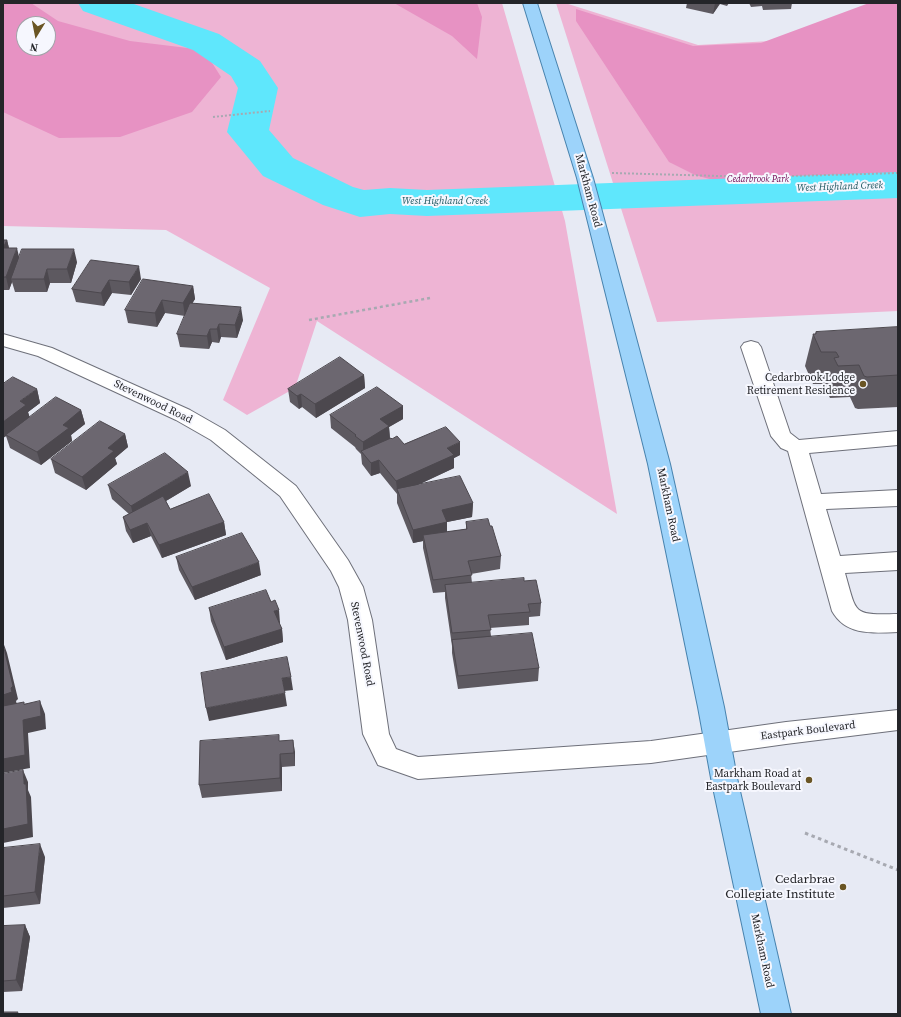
<!DOCTYPE html>
<html>
<head>
<meta charset="utf-8">
<style>
	body { margin:0 }
	#map { position:relative; width:901px; height:1017px; overflow:hidden; background:#e7eaf4; font-family:"Source Serif 4",serif }
	canvas { display:block }
	.frame { position:absolute; inset:0; border:4px solid #242529; pointer-events:none }
	.north { position:absolute; left:16px; top:16px; width:40px; height:40px; box-sizing:border-box; background:#f6f7fe; border:1px solid #a2a3a9; border-radius:50%; rotate:190deg; font-size:11px; font-weight:700; line-height:16px; text-align:center; color:#242529 }
	.north::after { content:''; display:block; margin:auto; width:14px; height:18px; background:#6a5524; clip-path:polygon(50% 0,100% 100%,50% 72%,0 100%) }
</style>
</head>
<body>
<div id="map">
<canvas width="901" height="1017"></canvas>
<div class="frame"></div>
<div class="north">N</div>
</div>
<script>
const context = document.querySelector('canvas').getContext('2d');
context.lineJoin = 'round';
function fill(path, color) { context.fillStyle = color; context.fill(path, 'evenodd'); }
function stroke(path, color, width, dash) { context.strokeStyle = color; context.lineWidth = width; context.lineCap = dash ? 'butt' : 'round'; context.setLineDash(dash || []); context.stroke(path); }
function label(font, color, halo, rows, align = 'center') {
  context.font = font + ' "Source Serif 4",serif'; context.lineWidth = 4; context.setLineDash([]); context.textBaseline = 'middle'; context.strokeStyle = halo; context.fillStyle = color; for (const [text, x, y, turn = 0] of rows) {
    context.save(); context.translate(x, y); context.rotate((+turn || 0) * Math.PI / 180); context.textAlign = isNaN(turn) ? turn : align; if (halo) context.strokeText(text, 0, 0); context.fillText(text, 0, 0); context.restore();
  }
}
const green = new Path2D(`
	M3,3H502L565,221L617,514L317,321L295,388L247,415L223,400L270,288L166,230L3,226ZM24,24H48V48H24Z
	M556,3H565L698,45L771,41L898,3V311L657,322Z`);
const forest = new Path2D(`
	M3,3H31L58,21L130,41L204,50L221,77L192,112L120,137L59,138L3,112ZM24,24H48V48H24Z
	M394,3H477L482,17L477,59L452,36Z
	M869,3H898V195L742,188L695,175L669,162L576,21V9L693,46L761,43Z`);
const river = new Path2D(`
	M78,3H131L219,34L260,61L278,88L269,130L293,158L353,187L364,190L390,188L427,190L898,172V198L427,216L390,214L360,217L323,205L263,176L227,132L238,88L231,76L193,50L83,11Z`);
const pathFar2 = new Path2D(`
	M213,117L270,111
	M612,173L756,177L898,173`);
const pathFar1 = new Path2D(`
	M309,320L430,298`);
const path = new Path2D(`
	M805,833L898,870`);
const minor = new Path2D(`
	M3,334L52,348L190,410L225,430L296,486L348,560L363,587L372,620L389,734L396,749L418,757L651,741L786,722L898,710V730L786,744L651,763L418,779L378,765L363,734L348,620L339,587L331,571L280,496L211,440L176,420L38,356L3,346Z
	M751,341L758,343L761,347L790,433L799,440L898,431V445L809,453L821,494L898,490V506L826,509L840,556L898,552V570L845,573C857,615 852,615 898,614V632C873,633 846,636 832,611L788,451L781,448L771,436L741,347L744,343Z`);
const major = new Path2D(`
	M523,3H537L593,178L670,464L724,707L737,778L791,1014H761L711,778L698,707L648,464L577,178Z`);
const wall = new Path2D(`
	M687,3H729L727,6L720,4L713,14L686,8Z
	M749,3H792L791,9L763,10L762,6L751,7Z
	M3,240H7L9,248L19,258L77,262L71,283H50L47,292H15L12,282L9,290H3Z
	M91,260L141,279L131,295L112,293L104,306L76,302L72,289Z
	M193,286L195,299L192,303L243,320L237,338L221,337L219,343L212,342L209,349L180,347L177,334L185,316L165,313L157,327L128,323L125,310Z
	M898,327V407L858,409L855,408L850,397L830,398L826,390L827,384H813L805,366L813,334H815L816,332Z
	M364,375L365,388L316,418L302,407L299,409L290,402L288,389Z
	M37,389L40,403L28,412L29,417L81,410L85,424L71,435L72,441L41,465L10,448L6,436L3,438Z
	M403,406V419L389,427L390,438L404,444L460,455L454,458V468L418,485L473,503L472,517L447,522V532L466,529V522L490,526L501,556L500,569L471,574L472,583L524,581L541,603L540,616L529,617V625L490,628L491,636L539,668L538,681L458,689L452,653V646L445,598V592L433,593L423,548V541L413,543L397,503V494L380,473L371,476L362,464L361,454L356,449L355,447L331,428L330,415Z
	M125,434L128,447L115,458L117,464L86,490L55,473L51,459Z
	M108,485L191,486L166,501L170,509L224,522L226,535L162,558L151,536L133,543L126,531L123,517L129,514L112,499Z
	M176,557L261,575L195,600L179,570Z
	M271,602L280,623H279L282,629L283,642L226,660L211,621L209,608Z
	M280,741L295,752V766L282,767V791L202,798L199,785Z
	M3,848L45,857L40,904L3,908Z
	M25,925L30,937L22,991L3,992V926Z`);
const shadedWall = new Path2D(`
	M715,3H720L713,14Z
	M7,240L10,253L3,248Z
	M17,248L20,261L11,279L12,282L9,290L6,277Z
	M74,249L77,262L71,283L67,269Z
	M139,266L141,279L131,295L129,282Z
	M47,269L50,283L47,292L44,279Z
	M109,280L112,293L104,306L101,293Z
	M193,286L195,299L185,316L183,303Z
	M162,300L165,313L157,327L155,313Z
	M241,307L243,320L237,338L235,325Z
	M219,324L221,337L219,343L217,329Z
	M210,329L212,342L209,349L207,336Z
	M364,375L365,388L316,418L315,404Z
	M37,389L40,403L28,412L30,418L6,435V436L3,438V422L20,401Z
	M301,394L302,407L299,409L297,396Z
	M403,406V419L389,427L390,440L363,454V442L380,419Z
	M81,410L85,424L71,435L72,441L41,465L37,452L63,425Z
	M125,434L128,447L115,458L117,464L86,490L82,477L108,448Z
	M460,442V455L454,458V468L398,494L397,489L396,481L447,448Z
	M379,460L380,473L371,476V463Z
	M188,472L191,486L134,520L131,506Z
	M473,503L472,517L447,522V536L423,535V541L413,543V530L442,510Z
	M224,522L226,535L162,558L159,545Z
	M147,523L151,536L133,543L130,530Z
	M259,562L261,575L195,600L192,587Z
	M279,610L280,623L276,624L274,611Z
	M282,629L283,642L226,660L224,647Z
	M3,642L7,653L18,699L16,701L17,705L3,709V695L11,688Z
	M291,677L293,690L284,691L282,678Z
	M285,693L287,706L209,721L206,708Z
	M40,701L45,714L46,729L28,733L30,768L3,773V759L23,720Z
	M293,740L295,752V766Z
	M280,754L282,767V791L280,778Z
	M23,770L28,782V790L31,797L33,837L3,843V829L24,784Z
	M40,844L45,857L40,904L35,892Z
	M25,925L30,937L22,991L16,980Z`);
const building = new Path2D(`
	M3,240H7L3,248H17L6,277H3Z
	M22,249H74L67,269H47L44,279H11Z
	M91,260L139,266L129,282L109,280L101,293L72,289Z
	M143,279L193,286L183,303L162,300L155,313L125,310Z
	M190,303L241,307L235,325L219,324L217,329H210L207,336L177,334Z
	M898,327V375L867,377L864,376L859,365L838,366L834,358L839,357L836,352H821L813,334H816V332Z
	M340,357L364,375L315,404L301,394L297,396L288,389Z
	M13,377L37,389L20,401L26,405L3,422V384Z
	M377,387L403,406L380,419L389,426L363,442L355,436L356,435L330,415Z
	M56,397L81,410L63,425L69,428L37,452L6,435Z
	M100,421L125,434L108,448L114,451L82,477L51,459Z
	M446,427L460,442L447,448L454,455L396,481L379,460L371,463L361,451L391,438L392,439L397,436L404,444Z
	M165,453L188,472L131,506L108,485Z
	M460,476L473,503L442,510L447,522L413,530L397,489Z
	M209,494L224,522L159,545L147,523L130,530L123,517L163,496L170,509Z
	M488,519L490,526H492L501,556L468,561L472,575L433,580L423,535L467,529L466,522Z
	M242,533L259,562L192,587L176,557Z
	M524,578V581L536,580L541,603L528,604L530,612L488,615L491,630L452,633L445,585Z
	M266,590L271,602L275,600L279,610L274,611L282,629L224,647L209,608Z
	M532,633L539,668L458,676L452,640Z
	M3,644L13,686L11,688L12,692L3,695Z
	M287,657L291,677L282,678L285,693L206,708L201,673Z
	M40,701L41,716L23,720L25,755L3,759V706L24,702V704Z
	M279,735V741L293,740L294,753L280,754V778L199,785L200,741Z
	M23,770L24,784H26L28,824L3,829V774Z
	M40,844L35,892L3,896V848Z
	M25,925L16,980L3,981V926Z
	M3,1012H18L17,1014H3Z`);
const markers = [
	[863,384,4,"#6a5524"],
	[809,780,4,"#6a5524"],
	[843,887,4,"#6a5524"]
];
const farParknames = [
	["Cedarbrook Park",758,180]
];
const farWaternames = [
	["West Highland Creek",840,187,-2],
	["West Highland Creek",445,201]
];
const streetNames = [
	["Markham Road",588,191,75],
	["Stevenwood Road",153,402,26],
	["Markham Road",668,505,78],
	["Stevenwood Road",362,644,79],
	["Eastpark Boulevard",808,731,-7],
	["Markham Road",762,951,78]
];
const poiNames = [
	["Cedarbrook Lodge",855,378],
	["Retirement Residence",855,391],
	["Markham Road at",801,774],
	["Eastpark Boulevard",801,787]
];
const nearPoinames = [
	["Cedarbrae",835,880],
	["Collegiate Institute",835,895]
];
fill(green, '#eeb4d4');
fill(forest, '#e792c3');
fill(river, '#5fe7fc');
stroke(minor, '#6e707a', 2);
stroke(major, '#4883ae', 2);
stroke(pathFar2, '#a7a9b1', 2, [2, 2]);
stroke(pathFar1, '#a7a9b1', 2.5, [3, 3]);
stroke(path, '#a7a9b1', 3, [3.5, 3.5]);
fill(minor, '#fff');
fill(major, '#9dd3fa');
fill(wall, '#5d5960');
fill(shadedWall, '#4c484e');
fill(building, '#6c6770');
stroke(building, '#4c484e', 1);
for (const [x, y, r, color] of markers) { const dot = new Path2D(); dot.arc(x, y, r, 0, 2 * Math.PI); context.fillStyle = color; context.fill(dot); stroke(dot, '#f6f7fe', 1.5); }
label('italic 9px', '#6c014d', '#f6f7fe', farParknames);
label('italic 10px', '#1d565f', '#f6f7fe', farWaternames);
label('11px', '#242529', '#f6f7fe', streetNames);
label('11px', '#242529', '#f6f7fe', poiNames, 'right');
label('13px', '#242529', '#f6f7fe', nearPoinames, 'right');
</script>
</body>
</html>
